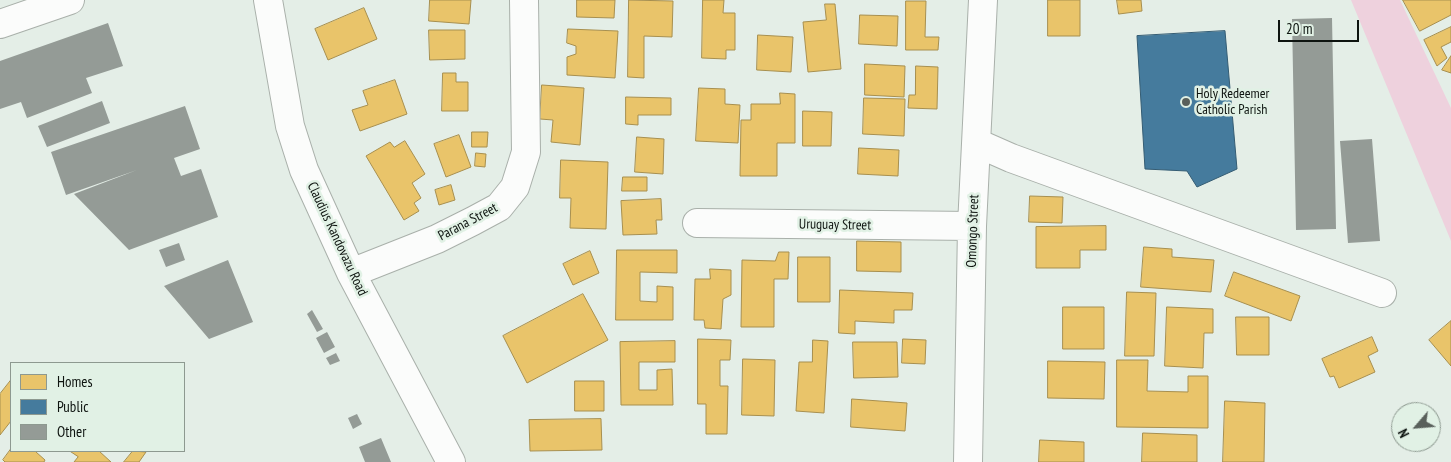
<!DOCTYPE html>
<html>
<head>
<meta charset="utf-8">
<style>
	body { margin:0 }
	#map { position:relative; width:1451px; height:462px; overflow:hidden; background:#e4eee7; font-family:"PT Sans Narrow",sans-serif }
	canvas { display:block }
	.legend { position:absolute; left:10px; top:362px; width:175px; height:90px; box-sizing:border-box; background:#e1f1e5; border:1px solid #8d9990; margin:0; padding:6px 9px; list-style:none; font-size:15px; color:#0e1410 }
	.legend li { display:flex; align-items:center; gap:10px; height:25px }
	.legend b { width:25px; border:1px solid #8d9990 }
	.north { position:absolute; left:1391px; top:402px; width:50px; height:50px; box-sizing:border-box; background:#e1f1e5; border:1px solid #8d9990; border-radius:50%; rotate:243deg; font-size:14px; font-weight:700; line-height:20px; text-align:center; color:#0e1410 }
	.north::after { content:''; display:block; margin:auto; width:18px; height:22px; background:#59605b; clip-path:polygon(50% 0,100% 100%,50% 72%,0 100%) }
	.scale { position:absolute; left:1278px; top:20px; width:81px; height:22px; box-sizing:border-box; border:2px solid #0e1410; border-top:0; padding-left:6px; font-size:15px; line-height:18px; white-space:nowrap; color:#0e1410; -webkit-text-stroke:4px #e1f1e5; paint-order:stroke }
</style>
</head>
<body>
<div id="map">
<canvas width="1451" height="462"></canvas>
<ul class="legend">
<li><b style="height:14px;background:#e9c46a"></b>Homes</li>
<li><b style="height:14px;background:#457b9d"></b>Public</li>
<li><b style="height:14px;background:#949b96"></b>Other</li>
</ul>
<div class="north">N</div>
<div class="scale">20 m</div>
</div>
<script>
const context = document.querySelector('canvas').getContext('2d');
context.lineJoin = 'round';
function fill(path, color) { context.fillStyle = color; context.fill(path, 'evenodd'); }
function stroke(path, color, width, dash) { context.strokeStyle = color; context.lineWidth = width; context.lineCap = dash ? 'butt' : 'round'; context.setLineDash(dash || []); context.stroke(path); }
function label(font, color, halo, rows, align = 'center') {
  context.font = font + ' "PT Sans Narrow",sans-serif'; context.lineWidth = 5; context.setLineDash([]); context.textBaseline = 'middle'; context.strokeStyle = halo; context.fillStyle = color; for (const [text, x, y, turn = 0] of rows) {
    context.save(); context.translate(x, y); context.rotate((+turn || 0) * Math.PI / 180); context.textAlign = isNaN(turn) ? turn : align; if (halo) context.strokeText(text, 0, 0); context.fillText(text, 0, 0); context.restore();
  }
}
const green = new Path2D(`
	M1351,0H1400L1451,108V241Z`);
const homes = new Path2D(`
	M430,0H471L469,24L429,21Z
	M577,0H615L614,18L577,17Z
	M629,0L673,1L672,37L644,36V78L628,77Z
	M703,0H724L723,13H735V50H726V59L702,58Z
	M1048,0H1080V36H1048Z
	M1117,0H1141L1142,11L1119,14Z
	M1403,0H1451V15L1420,31Z
	M906,1H926L925,37H939L938,50H906Z
	M825,4H835L841,69L808,72L803,22L826,20Z
	M364,8L377,39L328,60L315,29Z
	M860,15L898,16L897,46L859,44Z
	M1451,27V42L1441,47L1447,58L1437,66L1424,40Z
	M568,29L618,31L615,78L567,75V57L576,54V46L567,43Z
	M429,30H465V59L430,60Z
	M758,35L793,37L791,72L757,70Z
	M1451,56V73L1442,70Z
	M865,64L905,66L904,97L865,95Z
	M916,66L938,67L937,109L908,108L909,95H915Z
	M443,73H456V82H468V111H442Z
	M395,80L407,114L360,131L352,110L368,105L363,91Z
	M542,85L584,88L580,145L551,142L553,120L540,119Z
	M699,88L725,89V104L740,105L738,143L696,141Z
	M780,93L795,94V143H777V176H740L741,120H751V104H780Z
	M626,97L671,98V115H638V125L626,124Z
	M864,98L905,99L904,136L863,134Z
	M803,111L832,112L831,146H803Z
	M472,132H488L487,147H472Z
	M459,135L471,167L446,177L434,144Z
	M637,137L664,139L663,174L635,172Z
	M405,141L425,174L412,183L421,198L414,203L419,211L404,220L366,156L390,142L394,147Z
	M859,148L899,150L898,176L858,174Z
	M476,153L486,154L485,167L475,166Z
	M561,160L608,162L606,229L570,228L571,198H560Z
	M623,177H647V191H622Z
	M451,185L455,200L439,205L435,190Z
	M1030,196L1063,197L1062,223L1029,222Z
	M661,199L662,220H656L657,234L623,235L621,201Z
	M1106,226V250H1080V268H1036V227Z
	M857,241L901,242V272L857,271Z
	M1144,247L1172,249V257L1214,260L1211,292L1141,287Z
	M617,250H677V273L640,272V301L657,302V286L673,287V320H616Z
	M590,251L599,273L573,285L563,264Z
	M779,252H789L788,279H774V327H741L742,260L775,261Z
	M798,257H830V302H798Z
	M710,269L731,270V295L723,299L721,329L705,328L704,320H694L695,279H710Z
	M1234,272L1300,296L1291,321L1225,296Z
	M840,290L913,293L912,310H894V323L855,321V334L839,333Z
	M1127,292L1156,293L1154,356H1125Z
	M583,294L608,340L527,383L503,336Z
	M1063,307H1104V349H1063Z
	M1167,307L1213,309V333H1204L1203,368L1165,366Z
	M1236,317H1269V355H1237Z
	M1451,321V366L1429,340Z
	M1372,337L1378,351L1368,356L1375,372L1339,388L1334,376L1330,377L1322,359Z
	M698,339L731,340L730,360H720V386H728L727,434H706V404H698Z
	M903,339L926,340L925,364L902,363Z
	M813,340L828,341L824,413L796,411L799,362H812Z
	M675,341V362H639V390H657V370L672,369L673,405H621L620,342Z
	M853,342H897L898,377L854,378Z
	M743,359L775,360L774,416L742,415Z
	M1117,360H1148L1147,391L1188,392V376H1208V428L1117,427Z
	M1048,361L1105,362L1104,399L1048,398Z
	M11,380V421L0,435V394Z
	M575,381H604V411H575Z
	M852,399L907,403L905,431L851,427Z
	M1225,401L1265,403L1264,462H1223Z
	M601,419L602,450L530,451L529,420Z
	M1143,433L1197,435V462H1142Z
	M1040,440L1084,442V462H1039Z
	M11,449L37,451L36,452L45,460L44,462H5L3,460Z
	M70,451H99L111,462H74L78,457Z
	M133,451L146,452L139,462H124Z`);
const public = new Path2D(`
	M1225,31L1237,169L1197,187L1187,171L1145,169L1137,36Z`);
const building = new Path2D(`
	M1332,18L1336,229L1296,230L1292,19Z
	M108,23L123,66L86,78L92,93L27,118L21,102L0,109V61Z
	M102,101L110,123L47,147L38,126Z
	M185,106L200,149L174,158L181,176L201,169L218,217L129,250L74,194L137,170L66,195L51,152Z
	M1372,139L1380,241L1348,243L1340,141Z
	M179,243L185,260L166,267L159,250Z
	M228,260L253,322L209,339L164,286Z
	M312,310L323,329L317,332L307,314Z
	M327,332L335,347L324,353L316,338Z
	M336,353L340,361L330,365L326,358Z
	M357,414L362,424L353,429L348,418Z
	M381,438L391,462H365L359,447Z`);
const minor = new Path2D(`
	M268,0L290,126L304,170L351,273L451,462
	M0,24L70,0
	M977,143L1011,158L1382,293
	M697,223L972,226
	M351,273L437,239L473,221L499,207L515,187L526,152L524,0
	M968,462L972,226L983,0`);
const markers = [
	[1186,102,5,"#59605b"]
];
const poiNames = [
	["Holy Redeemer",1196,94],
	["Catholic Parish",1196,110]
];
const streetNames = [
	["Parana Street",468,222,-28],
	["Uruguay Street",835,225,1],
	["Omongo Street",973,231,-88],
	["Claudius Kandovazu Road",337,239,65]
];
fill(green, '#eed1dd');
fill(homes, '#e9c46a');
stroke(homes, '#a78f4f', 1);
fill(public, '#457b9d');
stroke(public, '#345c73', 1);
fill(building, '#949b96');
stroke(minor, '#a9b0aa', 30);
stroke(minor, '#fbfcfb', 28);
for (const [x, y, r, color] of markers) { const dot = new Path2D(); dot.arc(x, y, r, 0, 2 * Math.PI); context.fillStyle = color; context.fill(dot); stroke(dot, '#e1f1e5', 2); }
label('14px', '#0e1410', '#e1f1e5', poiNames, 'left');
label('14px', '#0e1410', '#e1f1e5', streetNames);
</script>
</body>
</html>
